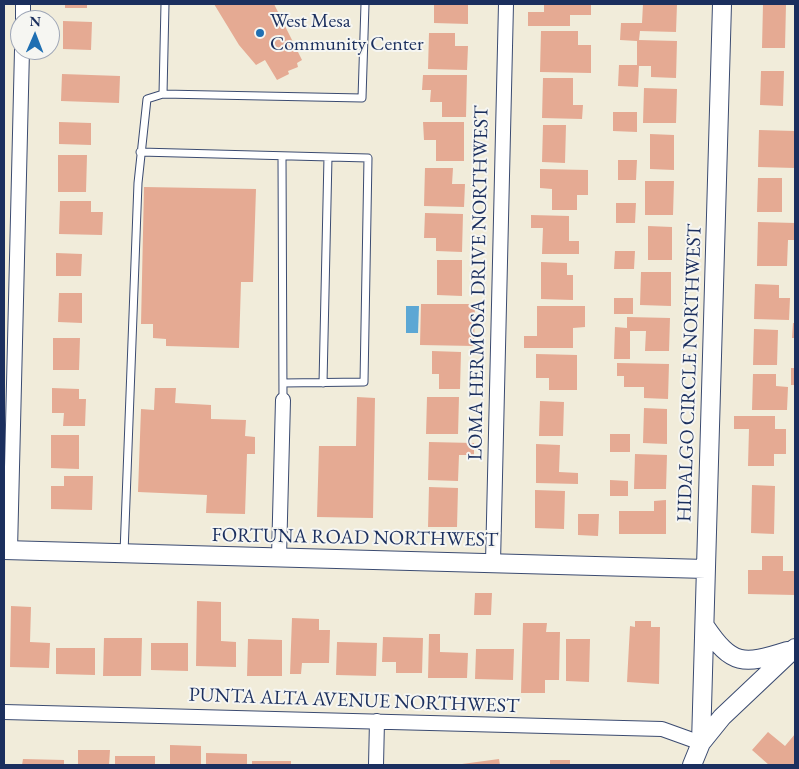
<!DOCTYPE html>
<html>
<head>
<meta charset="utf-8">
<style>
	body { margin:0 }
	#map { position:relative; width:799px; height:769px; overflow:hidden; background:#f1ecda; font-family:"EB Garamond",serif }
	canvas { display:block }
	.frame { position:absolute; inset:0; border:5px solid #1b2f5e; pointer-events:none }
	.north { position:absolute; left:10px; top:10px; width:50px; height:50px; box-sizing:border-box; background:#f6f6f2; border:1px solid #9ea6b7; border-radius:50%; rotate:1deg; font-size:14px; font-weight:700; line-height:20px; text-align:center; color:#1b2f5e }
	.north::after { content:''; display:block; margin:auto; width:18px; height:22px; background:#1f6fb2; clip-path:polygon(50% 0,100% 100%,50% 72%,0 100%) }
</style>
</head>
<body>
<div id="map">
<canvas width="799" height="769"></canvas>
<div class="frame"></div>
<div class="north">N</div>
</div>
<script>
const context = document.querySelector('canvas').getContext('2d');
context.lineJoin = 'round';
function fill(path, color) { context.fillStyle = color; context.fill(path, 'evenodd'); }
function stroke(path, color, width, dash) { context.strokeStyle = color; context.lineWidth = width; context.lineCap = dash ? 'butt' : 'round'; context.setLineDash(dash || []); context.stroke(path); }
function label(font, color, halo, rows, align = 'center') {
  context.font = font + ' "EB Garamond",serif'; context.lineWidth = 4; context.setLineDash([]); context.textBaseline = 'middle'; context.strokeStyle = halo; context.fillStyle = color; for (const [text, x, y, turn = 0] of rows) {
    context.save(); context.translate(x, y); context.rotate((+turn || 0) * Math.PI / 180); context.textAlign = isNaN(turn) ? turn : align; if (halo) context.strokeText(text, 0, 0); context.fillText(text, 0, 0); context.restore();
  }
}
const water = new Path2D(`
	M406,306H419L418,333H406Z`);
const building = new Path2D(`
	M65,4H87V8H65Z
	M214,4H274L302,60L297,63L298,67L288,71L289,74L277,80L265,60L256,65L239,45Z
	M434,4H468V24L434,23Z
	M544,4H591V15H570V26H528V12H544Z
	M643,4H677L676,32L640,31L639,40L677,41L676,78L651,77V66H639L638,87L618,86L619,65H637V41L620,40L621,23H642Z
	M763,4H786L785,48H762Z
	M63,21L92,22L91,50L63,49Z
	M541,31H578V45H591V73L540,72Z
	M429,33H455V46H468L467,70L428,69Z
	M761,71H784L783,106L760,105Z
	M62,74L120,76L119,103L61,101Z
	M423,75H467L466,117H442V102H430L431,90H422Z
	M543,78H573V105H583L582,119L542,118Z
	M644,88L677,89L676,123H643Z
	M613,112H637V132L613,131Z
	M59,122L91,123V145L59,144Z
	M423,122H464V161H436V140H424Z
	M543,125H566L565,163L542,162Z
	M759,130L795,131V168L758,167Z
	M650,134L674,135V170L650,169Z
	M58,155H87L86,192H58Z
	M618,160H637L636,180H618Z
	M425,168H453L452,184H465L464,207L424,206Z
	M540,169L588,170V195H577V210H552V189L540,188Z
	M758,178H782V212H757Z
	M645,181H674L673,215H645Z
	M144,187L256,189L253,282H241L239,348L166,346V339L153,338V324H141Z
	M60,201H91V212H103L102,235L59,234Z
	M616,203H636L635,223H616Z
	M425,213L463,214L462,252L436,251V238H424Z
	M531,215L569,216V241H579V254H542L543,228H531Z
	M758,222L795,223V240H788L787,266H757Z
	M648,226L672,227V260H648Z
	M615,251H635L634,269H614Z
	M56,253L82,254L81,276H56Z
	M437,260H462V296L437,295Z
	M541,262L567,263V275H573V300L541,299Z
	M641,272H671V306L640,305Z
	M755,284L779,285V298H790L789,320L754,319Z
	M59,293H82V323L58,322Z
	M614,298H633V314H614Z
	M421,304H475L474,346L420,345Z
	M537,306H585V327L573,328V348H524V336H537Z
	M627,317L670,318L669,351H645L646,331H630V359H614L615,327L627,328Z
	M793,323H795V338H792Z
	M754,329L778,330L777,365H753Z
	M53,338H80L79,370H53Z
	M432,351L461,352L460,389H439V374H432Z
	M536,354L577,355V390H549V378H536Z
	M617,363L669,364L668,399L644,398V387H624V376H617Z
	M791,368H795V385H791Z
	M753,374H776V386L788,387L787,410H752Z
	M52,388L79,389V399H86L85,426H63L64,413H52Z
	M155,388H176L175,403L211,405V419L246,420L245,436L255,437V454H247L245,514L206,513L207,495L138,492L141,409L154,410Z
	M357,397L375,398L373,518L317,517L319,446H356Z
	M427,397H459L458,434H426Z
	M540,401L564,402L563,436H539Z
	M644,408L667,409V444L643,443Z
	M734,416H775V429H786V454H774V466H748L749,429H734Z
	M610,434H630V452H610Z
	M51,435H79V469L51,468Z
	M429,442L474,443V455H459L458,481L428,480Z
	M536,444L560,445L559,472L578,473V484L536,483Z
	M635,454L667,455L666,489H634Z
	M64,476H93L92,510L51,509V486H64Z
	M610,480L628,481V496H610Z
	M752,485L775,486L774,534L751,533Z
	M429,487L458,488L457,527H428Z
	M535,490L565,491L564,529L535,528Z
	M666,500V534H619V511H654V501Z
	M578,514H599L598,536L578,535Z
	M762,556H783V571H795V595L748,594V570H762Z
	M475,593H492L491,615H474Z
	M197,601L221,602V641L236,642V667L196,666Z
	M11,606L31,607L30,642L50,643L49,668L10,667Z
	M292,618L319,619V630H330L329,663H302L301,674H290Z
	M635,621H651V627H660L659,684L627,682L630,626L635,627Z
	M523,623H547L546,632H560L559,680H545V693H521Z
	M429,634H440V652L468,653L467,678H428Z
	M383,637L423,638L422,673H396V662H382Z
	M104,638H142L141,676H103Z
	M248,639L282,640V676H247Z
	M566,639H590L589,682L566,681Z
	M337,642L377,643L376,676L336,675Z
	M151,643H188V671L151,670Z
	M56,648H95V675L56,674Z
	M476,649H514L513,680L475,679Z
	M768,732L785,746L795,734V765H769L752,750Z
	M170,745L201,746V765H170Z
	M78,750H110L109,765H78Z
	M206,753L247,754V765H206Z
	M115,756H155V765H115Z
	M23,759L64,760V765H22Z
	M499,759L500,765H462V764Z
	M550,760H570V765H550Z
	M252,761H291V765H252Z`);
const service = new Path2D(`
	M165,4L163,94L362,98L365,4
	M140,152L368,158L364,382L283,383
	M282,156L283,400
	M323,383L328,157
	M124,553L138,183L147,99L163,94`);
const minor = new Path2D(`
	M23,20V4
	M10,550L22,50
	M279,557L283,400
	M493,562L506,4
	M4,712L662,729L701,743
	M376,765L377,721`);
const tertiary = new Path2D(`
	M4,550L706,569
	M705,626C732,666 743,665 787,651
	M701,743L722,4
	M692,765L701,743L722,717L795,648`);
const markers = [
	[260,33,5,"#1f6fb2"]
];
const poiNames = [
	["West Mesa",270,22],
	["Community Center",270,45]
];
const streetNames = [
	["LOMA HERMOSA DRIVE NORTHWEST",479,283,-89],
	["HIDALGO CIRCLE NORTHWEST",690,373,-88],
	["FORTUNA ROAD NORTHWEST",355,538,1],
	["PUNTA ALTA AVENUE NORTHWEST",354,701,2]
];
fill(water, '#5ca7d4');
fill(building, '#e5aa93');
stroke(service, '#3b4b71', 9);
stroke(minor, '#3b4b71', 16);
stroke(tertiary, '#3b4b71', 20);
stroke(service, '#fff', 7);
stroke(minor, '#fff', 14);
stroke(tertiary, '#fff', 18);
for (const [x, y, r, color] of markers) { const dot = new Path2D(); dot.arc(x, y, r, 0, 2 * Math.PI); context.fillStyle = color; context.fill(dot); stroke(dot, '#f6f6f2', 2); }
label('20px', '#1b2f5e', '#f6f6f2', poiNames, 'left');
label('20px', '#1b2f5e', '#f6f6f2', streetNames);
</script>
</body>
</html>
